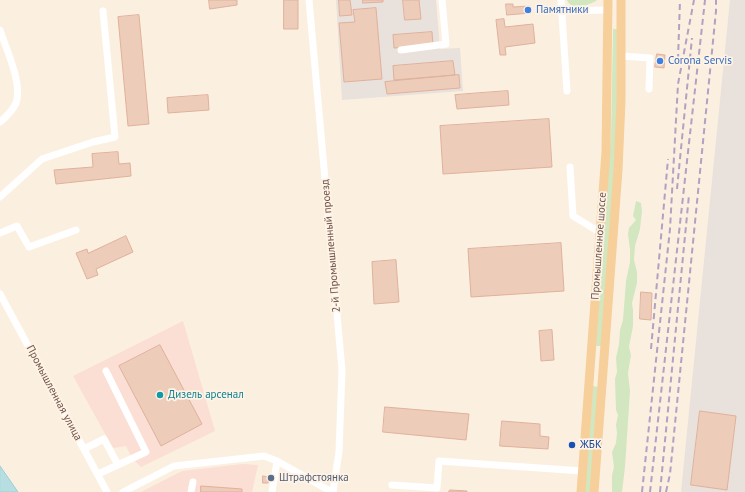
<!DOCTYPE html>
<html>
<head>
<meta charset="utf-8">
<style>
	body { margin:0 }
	canvas { display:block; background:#fbefe0 }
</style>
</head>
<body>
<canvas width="745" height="492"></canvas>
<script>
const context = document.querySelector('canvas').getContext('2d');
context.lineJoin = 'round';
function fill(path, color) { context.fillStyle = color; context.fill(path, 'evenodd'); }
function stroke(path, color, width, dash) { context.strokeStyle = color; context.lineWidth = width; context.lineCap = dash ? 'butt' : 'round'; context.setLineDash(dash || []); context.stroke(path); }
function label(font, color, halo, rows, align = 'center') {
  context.font = font + ' "PT Sans",sans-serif'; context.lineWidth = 3.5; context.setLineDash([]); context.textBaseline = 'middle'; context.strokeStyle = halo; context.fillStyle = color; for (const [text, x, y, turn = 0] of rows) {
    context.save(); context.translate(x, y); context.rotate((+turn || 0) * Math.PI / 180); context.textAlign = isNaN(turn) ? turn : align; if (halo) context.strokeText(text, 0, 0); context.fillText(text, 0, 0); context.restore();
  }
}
const commercial = new Path2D(`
	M183,321L215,431L141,467L132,458L126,446L113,448L73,376Z
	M243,464L258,465L252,492H141L182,471Z`);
const industrial = new Path2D(`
	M336,0H436L440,49L460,48L463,91L342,100Z
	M730,0H745V492H681Z`);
const green = new Path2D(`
	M567,0H597C592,4 578,9 571,5C569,4 568,2 567,0Z
	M613,29H618V98L615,158L601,346H596L611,137Z
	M636,201L641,203L642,211L640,229L635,246L634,260L637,272V283L632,303L633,310V326L629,347L631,355L628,373L630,391L625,467L622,492H612V475L614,467L612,452L616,443L617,433L616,425L618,415L616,410L615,379L617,372L616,358L619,344L620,330L623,320L626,281L630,262V250L628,234L629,228L636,220L633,216Z
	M593,386L598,387L590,492H585Z`);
const water = new Path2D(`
	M0,466L18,492H0Z`);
const building = new Path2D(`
	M209,0H237V5L210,9Z
	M284,0H298V29H284Z
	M339,0H350L352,15L340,16Z
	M363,0H383V2L363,3Z
	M403,0H419L421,19L405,20Z
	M506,4H513V7L530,6L531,13L507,15Z
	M376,8L382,79L344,82L339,23L355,22L353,10Z
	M139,15L149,124L128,126L118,17Z
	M504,19L505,27L533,24L535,43L505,47L506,55H500L496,20Z
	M432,32L433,45L394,48L393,35Z
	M657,54L665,55L664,68L655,67Z
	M453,61L455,75L394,80L393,66Z
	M459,75L460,88L387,94L385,82Z
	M508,91L509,105L457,109L455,95Z
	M208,95L209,110L168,113L167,98Z
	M549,119L552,167L443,174L440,126Z
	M118,152L119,164L130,163L131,176L56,184L54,170L93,167L92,154Z
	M126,236L133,252L96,269L98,275L87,279L76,253L87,249L88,253Z
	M561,243L564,291L471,297L468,249Z
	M396,260L399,302L374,304L372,262Z
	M641,292L652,293L651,320L640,319Z
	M552,330L554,360L541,361L539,331Z
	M160,345L202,424L161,446L119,366Z
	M385,407L469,414L466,440L383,432Z
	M700,411L736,416L727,490L691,485Z
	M502,421L540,424V436L549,437L548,449L500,446Z
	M263,476L269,477L268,483H263Z
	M201,486L242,489V492H201Z
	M450,490L467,491V492H449Z`);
const minor = new Path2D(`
	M309,0L342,370L339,452L333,492
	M561,0L567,91
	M562,11L608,10
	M0,30C6,49 23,84 16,103C13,110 6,117 0,122
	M401,50L446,44L442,0
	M621,56L650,58L649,89
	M570,167L573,216L601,233
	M0,197L42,159L93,142L115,137L103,11
	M0,233L17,226L29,247L76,230
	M0,294L107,492
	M84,449L104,439L118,465
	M98,474L146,452L106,371
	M392,485L437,488L439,461L582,471
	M123,492L174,466L264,456L277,461L332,492
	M191,492L193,482
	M272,492L277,461`);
const major = new Path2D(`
	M581,492L606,152L608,0
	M594,492L618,170L621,101V0`);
const rail = new Path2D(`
	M678,60L680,0
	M677,189L692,38
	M651,349L668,159
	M642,492L670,229L678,84L694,0
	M650,492L705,0
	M660,492L689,195
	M666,492L670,474L716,11V0`);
const markers = [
	[528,10,4,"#3f7fe0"],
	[660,61,4,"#3f7fe0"],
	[160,395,4,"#0f9aa8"],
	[572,445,4,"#1a4fb4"],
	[271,478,4,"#5c6f8a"]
];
const shopNames = [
	["Памятники",536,10],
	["Corona Servis",668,61]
];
const streetNames = [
	["2-й Промышленный проезд",331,246,-95],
	["Промышленное шоссе",599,246,-86],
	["Промышленная улица",54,393,62]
];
const cultureNames = [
	["Дизель арсенал",168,395]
];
const transitNames = [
	["ЖБК",580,445]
];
const serviceNames = [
	["Штрафстоянка",279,478]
];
fill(commercial, '#fbded4');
fill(industrial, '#e9e1dc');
fill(green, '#d2e7c0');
fill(water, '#b7dfe2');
stroke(water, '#9dced4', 1);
fill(building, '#eeccba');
stroke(building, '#e0b19b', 1);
stroke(minor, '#fff', 7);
stroke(major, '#f6cf9b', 9);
stroke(rail, '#b1a1c2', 2, [6, 4]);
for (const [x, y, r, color] of markers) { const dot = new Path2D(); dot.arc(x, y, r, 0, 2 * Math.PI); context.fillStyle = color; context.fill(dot); stroke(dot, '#fef3e6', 1.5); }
label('11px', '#366cbe', '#fef3e6', shopNames, 'left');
label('11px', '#705549', '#fef3e6', streetNames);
label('11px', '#0d838f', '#fef3e6', cultureNames, 'left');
label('11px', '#164399', '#fef3e6', transitNames, 'left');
label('11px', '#4e5e75', '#fef3e6', serviceNames, 'left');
</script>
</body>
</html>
